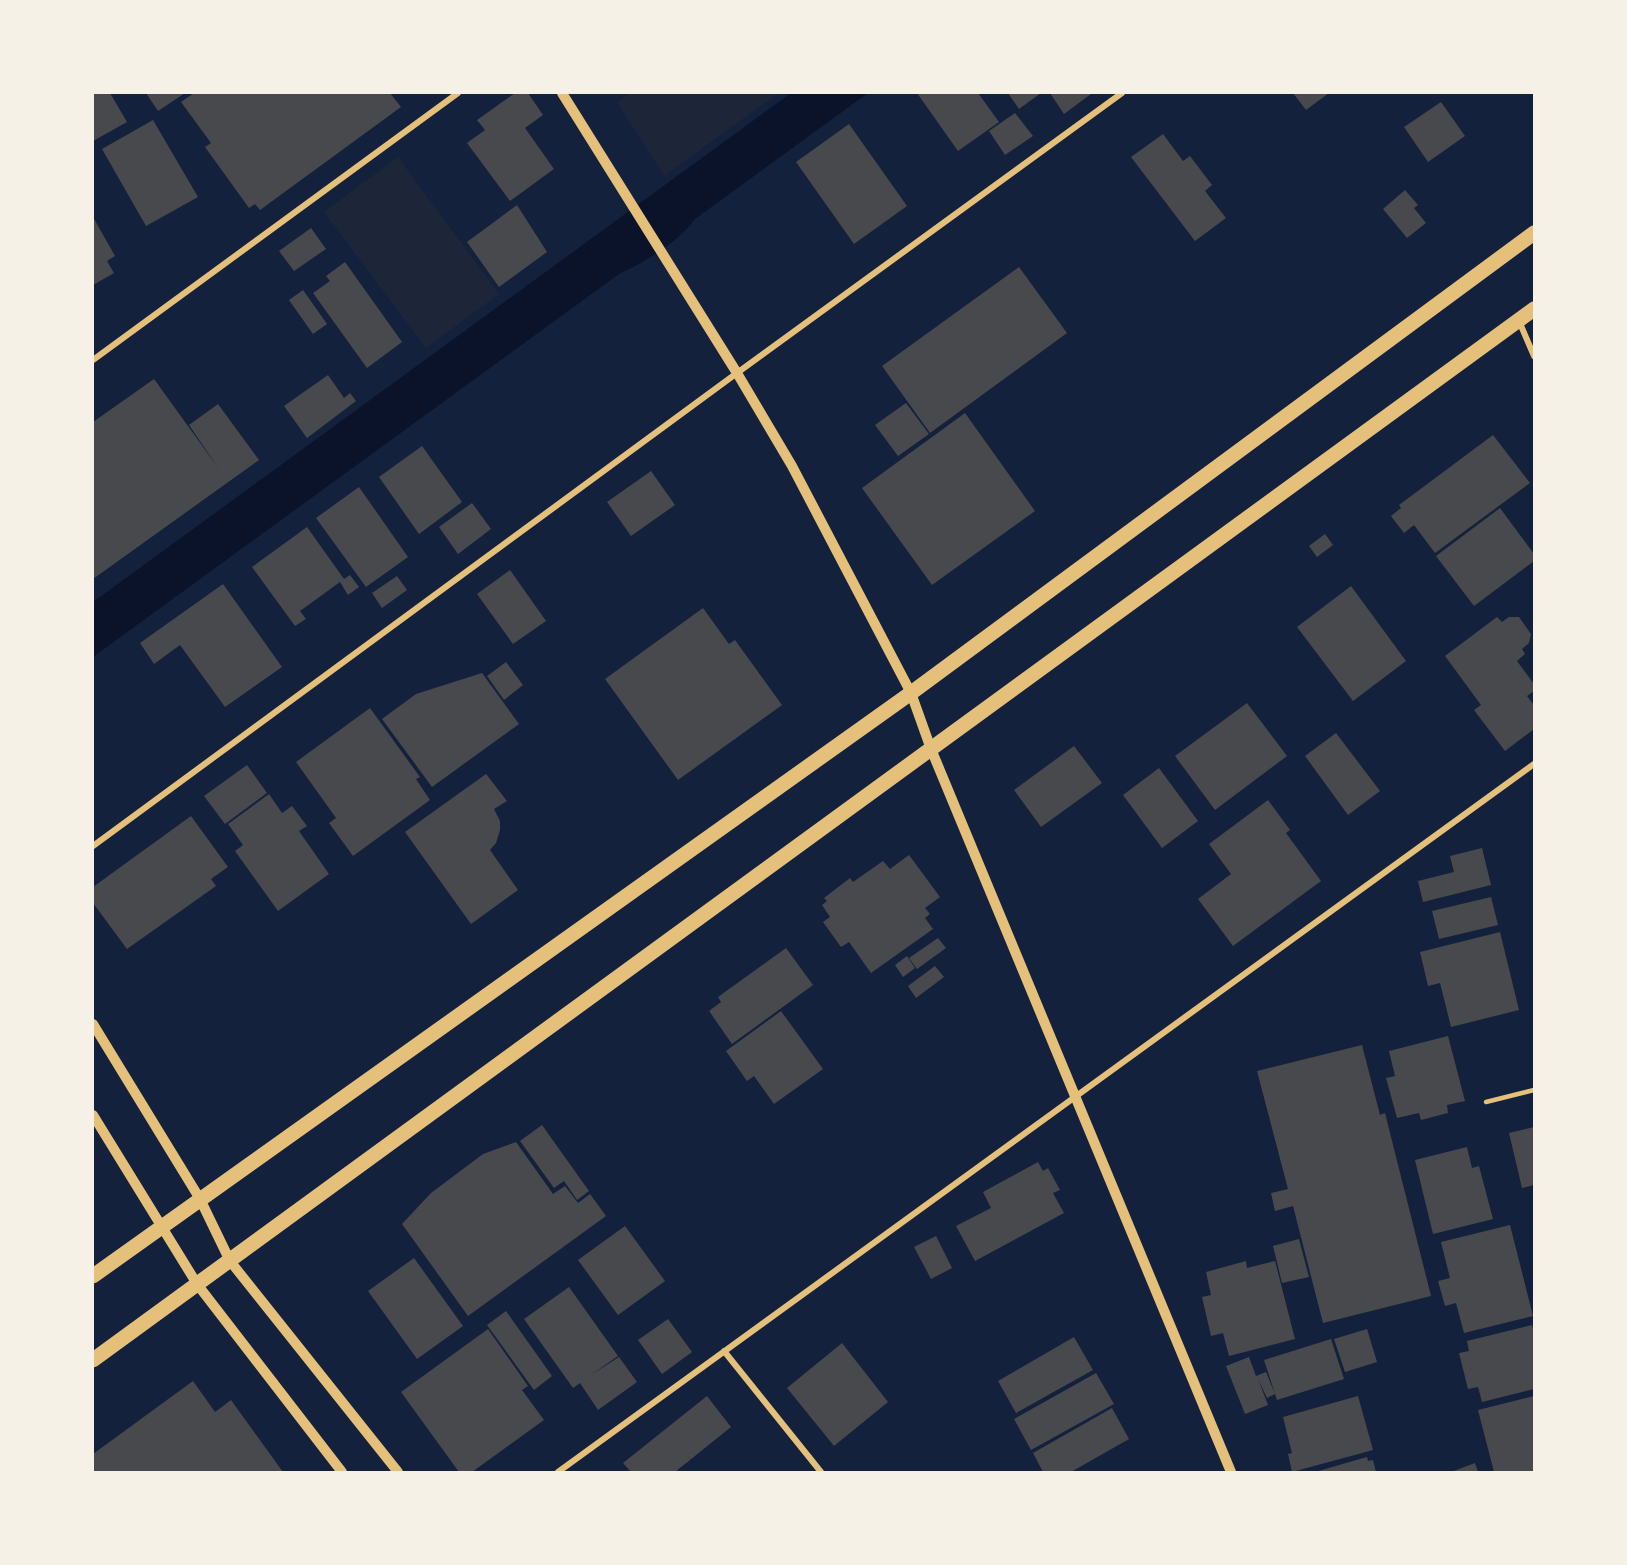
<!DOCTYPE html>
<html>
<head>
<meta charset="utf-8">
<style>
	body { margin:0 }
	#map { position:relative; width:1627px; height:1565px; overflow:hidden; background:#14213d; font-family:Helvetica,sans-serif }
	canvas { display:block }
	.frame { position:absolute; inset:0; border:94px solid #f6f1e7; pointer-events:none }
</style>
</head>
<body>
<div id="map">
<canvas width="1627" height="1565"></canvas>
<div class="frame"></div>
</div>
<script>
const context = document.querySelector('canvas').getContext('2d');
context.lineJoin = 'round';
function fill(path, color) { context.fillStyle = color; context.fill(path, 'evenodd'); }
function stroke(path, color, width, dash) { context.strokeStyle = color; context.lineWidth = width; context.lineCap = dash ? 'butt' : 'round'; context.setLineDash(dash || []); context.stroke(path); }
const green = new Path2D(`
	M631,93H775L776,95L664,176L617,102Z
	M398,157L499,294L426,348L324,212Z`);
const water = new Path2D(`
	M791,93H868L695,219C676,244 647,261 619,274L93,657V602Z`);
const building = new Path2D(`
	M93,93H110L127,122L93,141Z
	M146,93H185L158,111Z
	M194,93H390L401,107L260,210L255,204L249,208L205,147L211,143L181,102Z
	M515,93H528L543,115L525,128L554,169L510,201L467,143L485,130L477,120Z
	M917,93H978L999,122L958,151Z
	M1008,93H1041L1019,109Z
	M1050,93H1090L1091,94L1064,114Z
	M1293,93H1329L1306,110Z
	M1441,102L1465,136L1428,162L1404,127Z
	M1015,113L1033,136L1005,155L989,131Z
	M153,120L198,197L146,226L102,149Z
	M849,124L907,206L854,244L796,162Z
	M1163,134L1183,161L1190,156L1212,185L1205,191L1226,218L1195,241L1131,157Z
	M1405,190L1418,205L1414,208L1426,223L1407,238L1383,209Z
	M517,205L547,252L499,287L467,242Z
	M93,217L115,256L107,261L114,273L93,285Z
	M311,228L326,249L294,271L279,251Z
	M345,262L402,342L367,368L313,293L330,281L326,276Z
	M1019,267L1067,333L930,433L882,366Z
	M303,290L327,324L313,334L289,300Z
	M328,375L344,398L350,393L356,401L307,438L284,406Z
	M154,379L219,469L189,425L218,404L259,460L93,579V422Z
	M906,403L929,434L898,456L875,425Z
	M965,413L1035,511L932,585L862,488Z
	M1493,435L1530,483L1435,553L1414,525L1404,533L1391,516L1401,508L1399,505Z
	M422,446L462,502L419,534L379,477Z
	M651,471L675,505L631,536L607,502Z
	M359,487L408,557L366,587L316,518Z
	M472,503L491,529L458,554L439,527Z
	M1500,508L1534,554V561L1474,606L1436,556Z
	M307,527L344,579L350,575L359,587L348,595L340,582L300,611L306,619L295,626L252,567Z
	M1325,534L1333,545L1317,557L1309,546Z
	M510,570L546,621L513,644L477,594Z
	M397,576L407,590L382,608L372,593Z
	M223,584L282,667L225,707L180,645L154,664L140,643Z
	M1351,586L1406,661L1353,701L1297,627Z
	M703,608L729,644L735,640L782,705L678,780L605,679Z
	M1497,617L1502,622L1509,617H1519L1531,634L1529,643L1522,649L1525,654L1517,661L1534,684V691L1527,696L1534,705V729L1505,751L1474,710L1481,705L1445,656Z
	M506,662L523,685L504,700L487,676Z
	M482,673L519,724L432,787L382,719L416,694Z
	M1247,703L1287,756L1215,810L1175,756Z
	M370,708L420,777L416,779L430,800L353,856L329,823L336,818L296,762Z
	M1336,733L1380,791L1348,815L1305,756Z
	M1074,746L1102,783L1041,827L1014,790Z
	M247,765L267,793L225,824L204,796Z
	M1159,768L1198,821L1162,848L1123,795Z
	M486,774L507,801L494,809L500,821V830L496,843L490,850L518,890L471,924L405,832Z
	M269,794L282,813L292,806L307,826L299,831L329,874L278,911L235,851L243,845L228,824Z
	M1268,800L1290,830L1286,833L1321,881L1233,946L1198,899L1231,874L1209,844Z
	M191,816L228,867L211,879L216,886L127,949L93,903V887Z
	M1482,848L1491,885L1423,902L1418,881L1454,872L1450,856Z
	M909,855L940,897L925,908L930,914L925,918L933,929L871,973L849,942L841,947L823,922L830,917L822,905L827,901L824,898L850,878L853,882L883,861L890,869Z
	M1491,897L1498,925L1439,939L1432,911Z
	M1500,932L1519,1010L1451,1027L1440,983L1428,986L1420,952Z
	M938,938L946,948L917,969L909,958Z
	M786,948L813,985L732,1044L709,1011L721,1002L718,997Z
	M907,956L915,968L903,977L895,965Z
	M935,966L944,977L916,998L908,986Z
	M781,1011L823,1069L774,1104L754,1076L747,1081L726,1051Z
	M1448,1036L1465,1101L1447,1105L1448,1113L1421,1120L1419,1113L1397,1118L1386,1078L1395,1076L1389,1051Z
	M1362,1045L1380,1115L1385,1113L1431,1296L1323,1323L1293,1206L1275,1211L1271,1193L1288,1189L1257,1071Z
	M542,1125L589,1191L577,1200L564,1181L554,1188L520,1141Z
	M1534,1127V1185L1522,1188L1509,1133Z
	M516,1142L553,1194L565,1186L578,1203L590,1194L606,1216L468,1316L402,1224L431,1193L483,1154Z
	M1467,1147L1472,1168L1479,1166L1493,1219L1433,1234L1415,1160Z
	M1038,1162L1043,1171L1048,1168L1060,1190L1053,1193L1064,1213L975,1261L956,1226L991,1208L983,1192Z
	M1510,1225L1533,1316L1464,1333L1456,1303L1445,1306L1438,1281L1450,1278L1441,1242Z
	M625,1226L665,1281L618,1315L578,1260Z
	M936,1236L952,1268L931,1279L914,1247Z
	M1299,1239L1309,1277L1282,1283L1273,1246Z
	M414,1258L463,1326L417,1359L368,1291Z
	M1246,1261L1247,1268L1275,1261L1295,1339L1229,1356L1223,1333L1211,1336L1202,1297L1211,1295L1206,1272Z
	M569,1287L618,1356L591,1375L619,1357L637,1382L598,1410L580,1383L573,1388L524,1319Z
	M506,1311L552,1376L534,1390L487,1325Z
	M668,1319L692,1352L662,1374L638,1340Z
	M1532,1325L1534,1334V1389L1482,1402L1478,1387L1468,1389L1459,1353L1469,1351L1467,1341Z
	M488,1329L528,1386L522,1390L544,1420L472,1472H459L401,1392Z
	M1367,1329L1377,1362L1345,1372L1334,1339Z
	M1074,1337L1093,1370L1016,1413L998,1381Z
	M1331,1339L1344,1379L1277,1400L1264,1360Z
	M842,1343L888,1402L834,1446L787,1388Z
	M1249,1357L1256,1376L1266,1372L1275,1394L1267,1398L1258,1379L1268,1405L1245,1414L1226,1366Z
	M1096,1373L1114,1404L1031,1450L1014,1419Z
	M193,1381L215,1412L231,1400L283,1472H93V1454Z
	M707,1396L731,1427L675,1472H631L623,1463Z
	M1358,1396L1373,1450L1292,1472L1288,1454L1292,1453L1283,1417Z
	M1534,1396V1472H1494L1478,1410Z
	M1112,1408L1129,1439L1071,1472H1043L1033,1453Z
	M1367,1457L1368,1461L1373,1460L1376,1472H1315Z
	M1475,1463L1478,1472H1451Z`);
const service = new Path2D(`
	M1486,1102L1534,1090`);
const minor = new Path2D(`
	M1519,321L1534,356
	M93,360L458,93
	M93,846L737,373L1122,93
	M724,1351L821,1472
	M558,1472L1534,764`);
const tertiary = new Path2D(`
	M562,93L737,373L792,466L911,693L931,749L1231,1472
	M93,1024L200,1199L230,1261L398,1472
	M93,1115L197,1284L342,1472`);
const primary = new Path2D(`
	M93,1276L911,693L1534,233
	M93,1360L1534,309`);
fill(green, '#1d2539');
fill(water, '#0b132b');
fill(building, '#48494c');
stroke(service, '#e5c07b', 4.5);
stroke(minor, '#e5c07b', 6);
stroke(tertiary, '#e5c07b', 10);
stroke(primary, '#e5c07b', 15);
</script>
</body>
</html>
